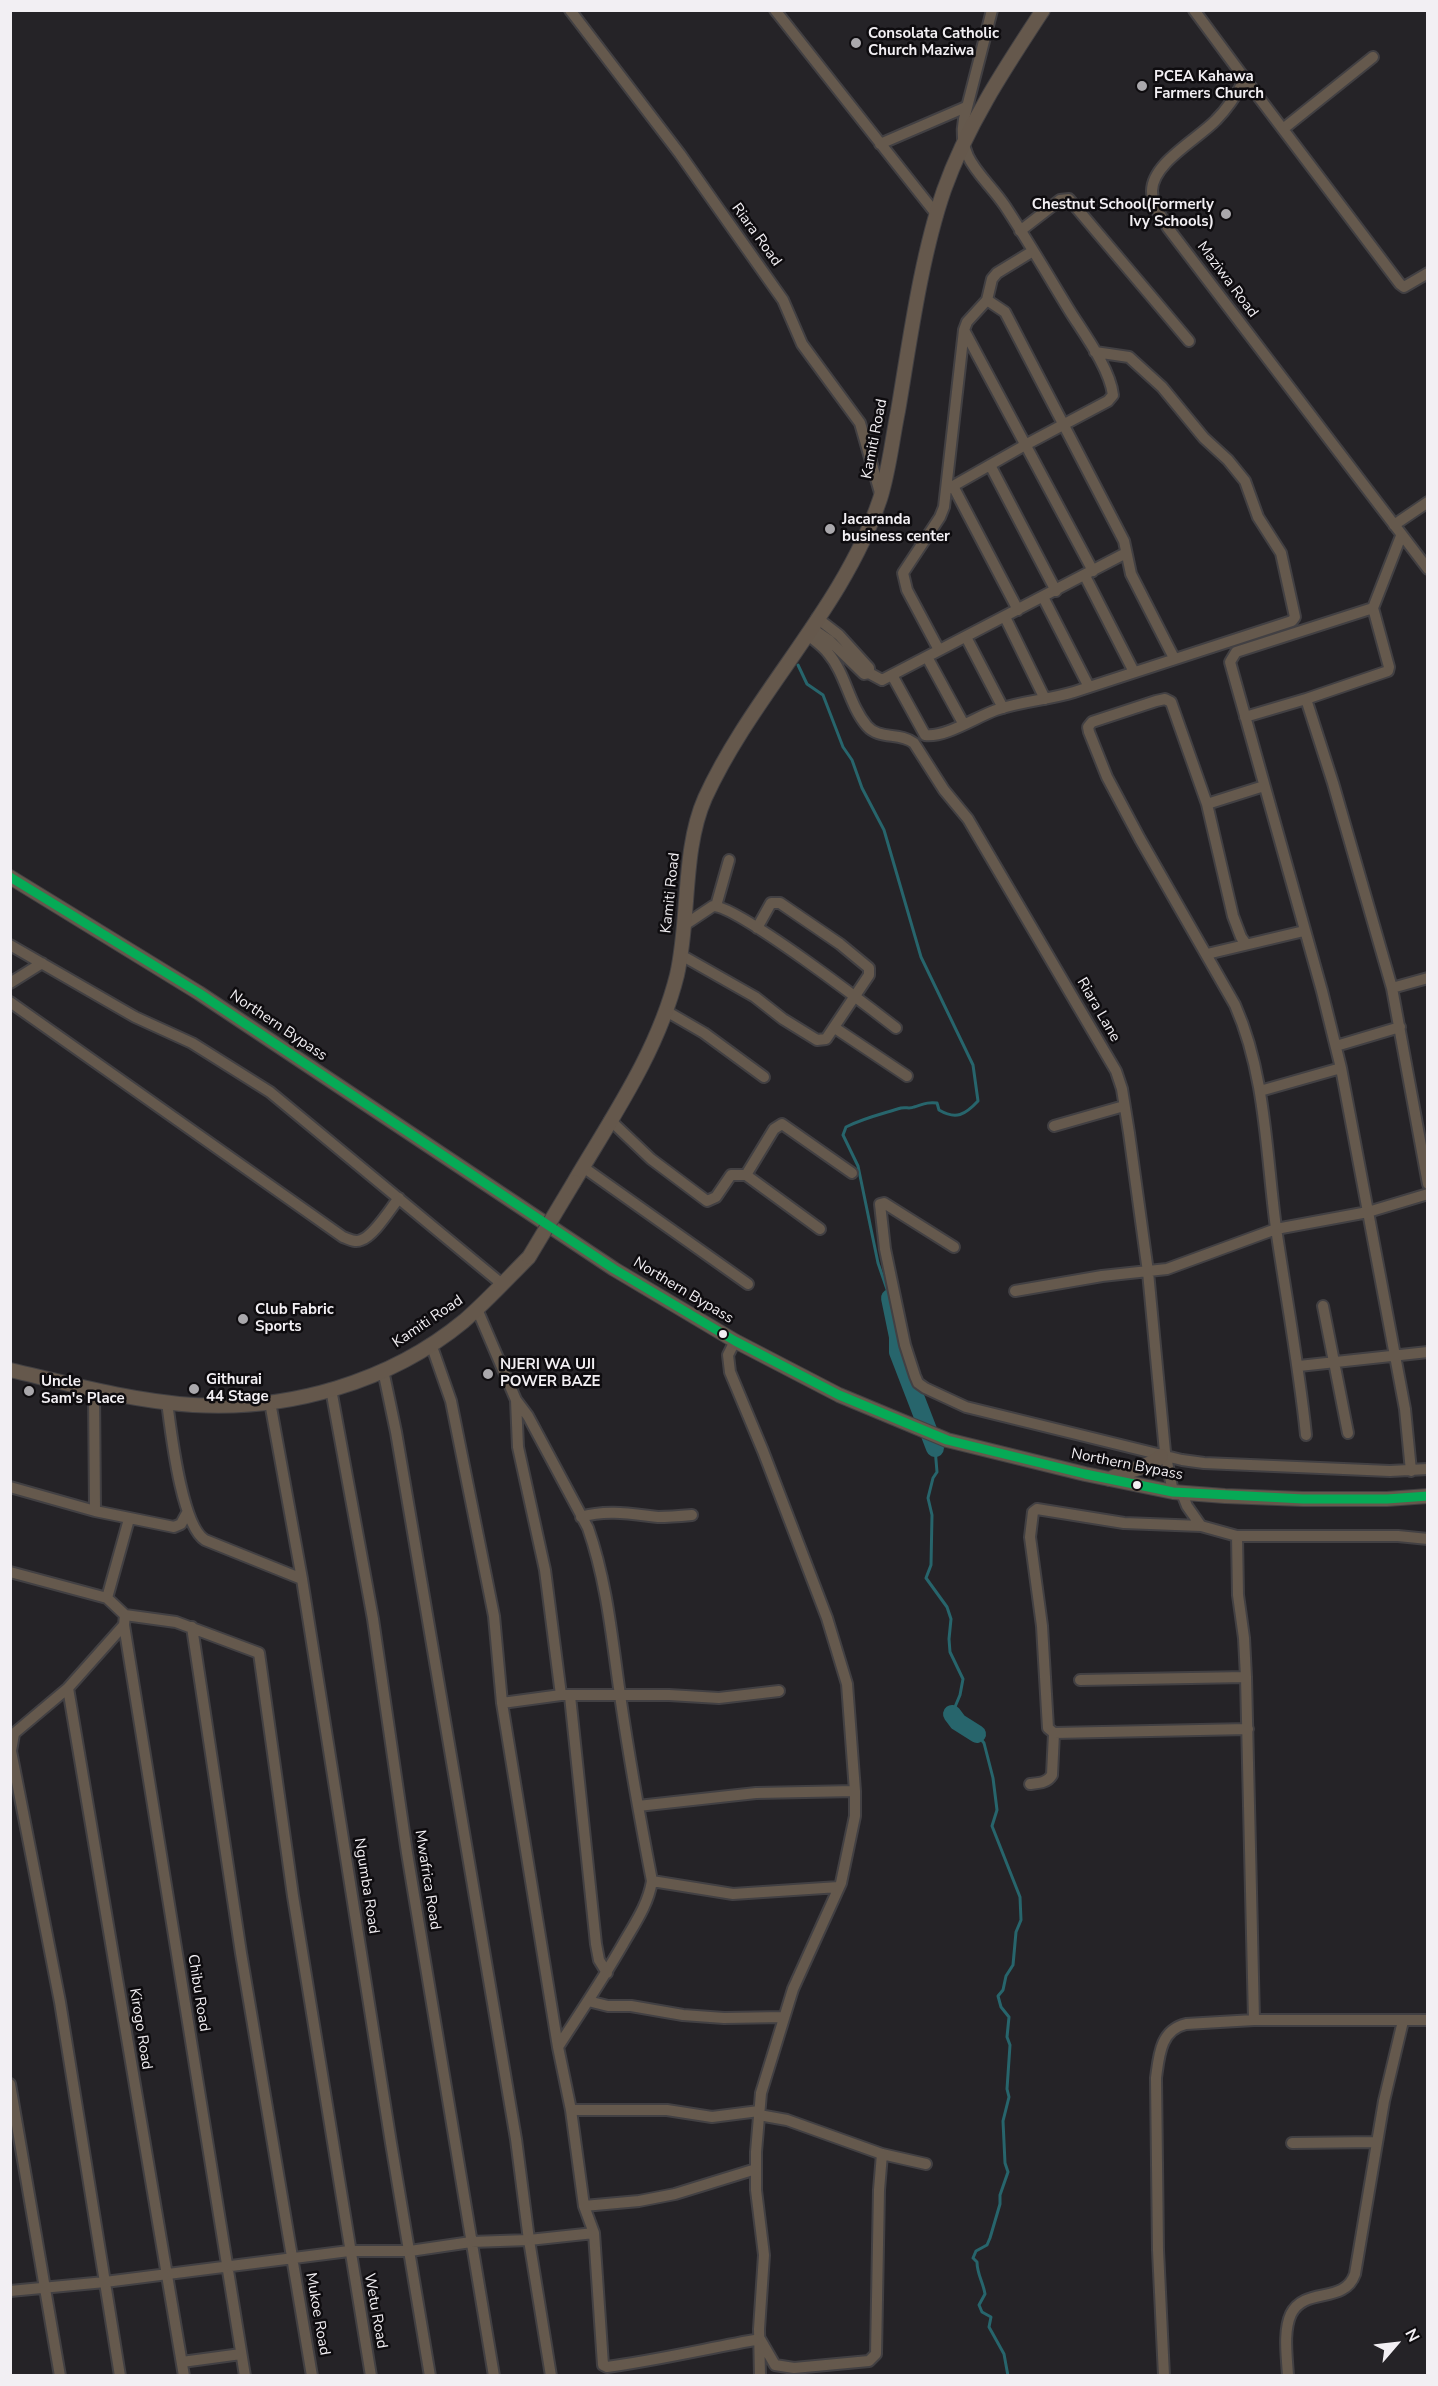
<!DOCTYPE html>
<html>
<head>
<meta charset="utf-8">
<style>
	body { margin:0 }
	#map { position:relative; width:1438px; height:2386px; overflow:hidden; background:#252327; font-family:"Nunito Sans",sans-serif }
	canvas { display:block }
	.frame { position:absolute; inset:0; border:12px solid #f2eff3; pointer-events:none }
	.north { position:absolute; left:1366px; top:2314px; width:60px; height:60px; -webkit-text-stroke:4px #0e0c0f; paint-order:stroke; rotate:62deg; font-size:16px; font-weight:700; line-height:24px; text-align:center; color:#f2eff3 }
	.north::after { content:''; display:block; margin:auto; width:21px; height:27px; background:#f2eff3; clip-path:polygon(50% 0,100% 100%,50% 72%,0 100%) }
</style>
</head>
<body>
<div id="map">
<canvas width="1438" height="2386"></canvas>
<div class="frame"></div>
<div class="north">N</div>
</div>
<script>
const context = document.querySelector('canvas').getContext('2d');
context.lineJoin = 'round';
function stroke(path, color, width, dash) { context.strokeStyle = color; context.lineWidth = width; context.lineCap = dash ? 'butt' : 'round'; context.setLineDash(dash || []); context.stroke(path); }
function label(font, color, halo, rows, align = 'center') {
  context.font = font + ' "Nunito Sans",sans-serif'; context.lineWidth = 5; context.setLineDash([]); context.textBaseline = 'middle'; context.strokeStyle = halo; context.fillStyle = color; for (const [text, x, y, turn = 0] of rows) {
    context.save(); context.translate(x, y); context.rotate((+turn || 0) * Math.PI / 180); context.textAlign = isNaN(turn) ? turn : align; if (halo) context.strokeText(text, 0, 0); context.fillText(text, 0, 0); context.restore();
  }
}
const stream = new Path2D(`
	M798,665L807,684L823,695L843,747L852,760L862,788L884,830L921,957L973,1065L978,1101C965,1115 956,1120 939,1110L937,1103C927,1102 924,1104 914,1107C910,1109 906,1107 901,1108C882,1114 864,1118 846,1127L843,1135L858,1166L878,1263L890,1298
	M935,1448L937,1472L933,1478L928,1498L932,1515L931,1565L926,1578L947,1607L951,1619L949,1639L950,1652L963,1679L960,1695L952,1714
	M977,1734L984,1743L993,1778L997,1810L992,1826L1020,1897L1021,1920L1016,1932L1013,1965L1006,1976L1003,1990L998,1996L1001,2007L1009,2017L1007,2037L1010,2045L1007,2089L1009,2097L1003,2121L1005,2163L1008,2172L1000,2195V2204L990,2238L987,2245L976,2251L973,2258L977,2262C977,2274 983,2282 985,2294L979,2305L982,2312L991,2317L989,2327L1004,2354L1008,2376`);
const river = new Path2D(`
	M890,1298L898,1337V1352L935,1448
	M952,1714L958,1722L977,1734`);
const minor = new Path2D(`
	M570,10L680,154L783,300L802,344L860,423L881,496
	M775,10L937,215
	M1194,10L1245,79C1237,94 1228,108 1216,120C1198,139 1152,163 1152,191C1152,205 1162,217 1168,228L1428,569
	M1245,79L1400,284L1404,287L1428,273
	M1283,129L1373,57
	M880,144L966,107
	M1020,231L1060,200L1069,199L1189,341
	M987,300L992,279L997,273L1033,251
	M964,330L1093,571
	M990,465L1056,591
	M953,486L1018,610
	M946,490L1027,444L1108,401L1113,395C1110,369 1085,335 1071,313C1049,277 1028,241 1005,206C985,176 956,160 964,119L992,10
	M1394,525L1428,502
	M1085,576L1134,672
	M1043,597L1089,687
	M1373,608L1236,652L1230,662L1322,991L1341,1068L1405,1409L1411,1471
	M1005,617L1045,699
	M817,618L839,635L869,668V673
	M811,628L830,641L864,674L869,673L882,680L1126,553
	M807,634C814,640 823,646 828,653C846,674 849,705 867,726C879,740 900,732 914,743L944,790L968,819L1116,1071L1122,1089L1129,1133L1148,1272L1165,1452L1173,1492
	M966,637L1003,708
	M939,650L907,590L903,573L940,517L944,507L964,330L967,322L987,300L1005,312L1124,541L1131,574L1174,658
	M927,657L963,723
	M892,675L925,735C945,738 976,717 996,710C1021,701 1048,700 1074,692L1292,621L1295,617L1281,553L1258,517L1245,481L1228,460L1204,438L1162,387L1129,357L1095,352
	M1306,699L1388,671L1389,667L1373,608L1401,536
	M1245,717L1306,699L1333,783L1392,988L1428,1184
	M1207,804L1264,786
	M716,906L729,860
	M686,924L713,906C738,906 869,1007 896,1028
	M1246,944L1241,937L1233,916L1207,804L1171,702L1165,699L1156,701L1092,722L1088,727L1089,732L1107,777L1140,839L1235,1005C1266,1075 1266,1154 1276,1228C1286,1297 1299,1366 1306,1435
	M10,945L135,1017L192,1043L270,1092L502,1284
	M1207,954L1304,931
	M681,955L755,997L783,1019L817,1040L826,1039L869,975V968L840,944L780,903H771L757,928
	M10,983L42,963
	M1392,988L1428,978
	M10,1002L343,1237C349,1239 355,1243 361,1240C374,1236 390,1209 399,1198
	M666,1011L704,1033L764,1077
	M835,1028L907,1076
	M1336,1046L1400,1027
	M1260,1091L1341,1068
	M610,1120L651,1159L707,1201L716,1197L731,1175H746L820,1229
	M1054,1126L1124,1106
	M583,1167L748,1284
	M746,1175L774,1129L782,1124L852,1173
	M954,1247L884,1203L880,1204L885,1249L905,1345L915,1376L918,1383L925,1388L966,1407L1182,1460L1204,1463L1390,1471L1428,1469
	M1015,1291L1102,1276L1167,1269L1276,1229L1368,1212L1428,1194
	M1323,1306L1348,1433
	M477,1309L516,1400L528,1416L588,1528C607,1582 612,1639 620,1695C629,1757 640,1819 652,1881C648,1905 635,1923 623,1944C603,1979 580,2013 558,2047
	M735,1341L728,1355L730,1372L763,1451L827,1618L847,1684L855,1791V1816L841,1883L793,1989L761,2093L756,2152V2190L764,2255L759,2329L760,2376
	M431,1344L451,1401L494,1616L502,1703L558,2047L571,2110L584,2206L594,2233L603,2365L607,2367C659,2360 709,2348 760,2339L775,2365L794,2368L869,2361L876,2354L879,2190L882,2154
	M1299,1366L1428,1352
	M383,1370L396,1432L516,2139L529,2240L551,2376
	M94,1389L95,1511
	M331,1389L373,1619L407,1853L494,2376
	M516,1400L518,1447L545,1570L561,1695
	M167,1402C171,1431 181,1525 205,1540L302,1579
	M270,1402L302,1579L391,2143L430,2376
	M10,1487L95,1511L174,1527L181,1524L187,1513
	M1182,1493L1187,1506L1201,1526L1237,1536H1398L1428,1539
	M581,1517C606,1509 632,1514 658,1517C669,1517 681,1516 692,1515
	M129,1519L107,1598L125,1615L176,1622L259,1653L293,1896L371,2376
	M1201,1526L1124,1523L1037,1509L1033,1512L1030,1537L1042,1626L1048,1728L1054,1733L1248,1729
	M1237,1536L1238,1595L1244,1638L1246,1677L1254,2020
	M10,1572L107,1598
	M125,1615L124,1625L245,2376
	M192,1627L241,1953L312,2376
	M1080,1680L1246,1677
	M68,1688L184,2376
	M570,1696L596,1944L599,1960L607,1973
	M502,1703L561,1695H669L719,1698L779,1691
	M14,1734L11,1751L60,2002L120,2376
	M11,1736L68,1688L124,1625
	M1030,1784C1039,1783 1047,1783 1052,1775L1054,1733
	M638,1806L756,1793L855,1791
	M652,1881L733,1894L839,1887
	M588,2001L608,2006H631L683,2015L724,2018L784,2017
	M10,2084L60,2376
	M571,2110H667L712,2117L759,2111
	M759,2115L787,2120L882,2154L926,2164
	M1292,2143L1377,2142
	M584,2206L639,2201L675,2194L756,2169
	M10,2291L105,2282L349,2251H410L471,2242L529,2240L594,2233
	M182,2362L241,2354
	M1164,2376L1158,2250L1156,2078C1159,2056 1160,2030 1186,2024L1254,2020H1428
	M1288,2376C1287,2357 1283,2331 1291,2314C1305,2286 1344,2305 1355,2274L1384,2101L1403,2021`);
const major = new Path2D(`
	M10,877L199,993L614,1269L735,1341L839,1395L947,1440L1085,1474L1173,1492L1225,1496L1303,1499H1387L1428,1496
	M574,1182C613,1116 658,1051 677,975C690,918 682,850 705,798C753,693 843,609 880,499C889,471 892,440 898,411C910,340 921,257 944,190C967,125 1005,68 1043,10
	M10,1370C70,1384 132,1401 193,1405C289,1411 390,1382 464,1321C487,1301 508,1278 529,1257
	M1109,1479C1124,1472 1150,1467 1161,1456`);
const majorBridge = new Path2D(`
	M529,1257L574,1182`);
const bus1 = new Path2D(`
	M10,877L199,993L614,1269L735,1341L839,1395L947,1440L1085,1474L1173,1492L1303,1499H1387L1428,1496`);
const markers = [
	[856,43,6,"#aaa8ac"],
	[1142,86,6,"#aaa8ac"],
	[1226,214,6,"#aaa8ac"],
	[830,529,6,"#aaa8ac"],
	[243,1319,6,"#aaa8ac"],
	[723,1334,5,"#f2eff3"],
	[488,1374,6,"#aaa8ac"],
	[194,1389,6,"#aaa8ac"],
	[29,1391,6,"#aaa8ac"],
	[1137,1485,5,"#f2eff3"]
];
const poiNames = [
	["Consolata Catholic",868,34],
	["Church Maziwa",868,51],
	["PCEA Kahawa",1154,77],
	["Farmers Church",1154,94],
	["Chestnut School(Formerly",1214,205,"right"],
	["Ivy Schools)",1214,222,"right"],
	["Jacaranda",842,520],
	["business center",842,537],
	["Club Fabric",255,1310],
	["Sports",255,1327],
	["NJERI WA UJI",500,1365],
	["POWER BAZE",500,1382],
	["Githurai",206,1380],
	["44 Stage",206,1397],
	["Uncle",41,1382],
	["Sam's Place",41,1399]
];
const streetNames = [
	["Riara Road",756,235,54],
	["Maziwa Road",1227,280,53],
	["Kamiti Road",875,439,-79],
	["Kamiti Road",671,893,-84],
	["Riara Lane",1098,1010,60],
	["Northern Bypass",278,1026,34],
	["Northern Bypass",683,1291,31],
	["Kamiti Road",428,1322,-34],
	["Northern Bypass",1127,1465,11],
	["Mwafrica Road",427,1880,81],
	["Ngumba Road",366,1886,81],
	["Chibu Road",198,1993,81],
	["Kirogo Road",140,2029,81],
	["Wetu Road",375,2311,80],
	["Mukoe Road",317,2314,80]
];
stroke(stream, '#27656c', 3);
stroke(river, '#27656c', 18);
stroke(minor, '#424043', 14);
stroke(major, '#424043', 16);
stroke(minor, '#65594d', 10);
stroke(major, '#65584c', 14);
stroke(majorBridge, '#424043', 16, []);
stroke(majorBridge, '#65584c', 14);
stroke(bus1, '#06aa56', 9);
for (const [x, y, r, color] of markers) { const dot = new Path2D(); dot.arc(x, y, r, 0, 2 * Math.PI); context.fillStyle = color; context.fill(dot); stroke(dot, '#0e0c0f', 2); }
label('bold 15px', '#f2eff3', '#0e0c0f', poiNames, 'left');
label('15px', '#f2eff3', '#0e0c0f', streetNames);
</script>
</body>
</html>
